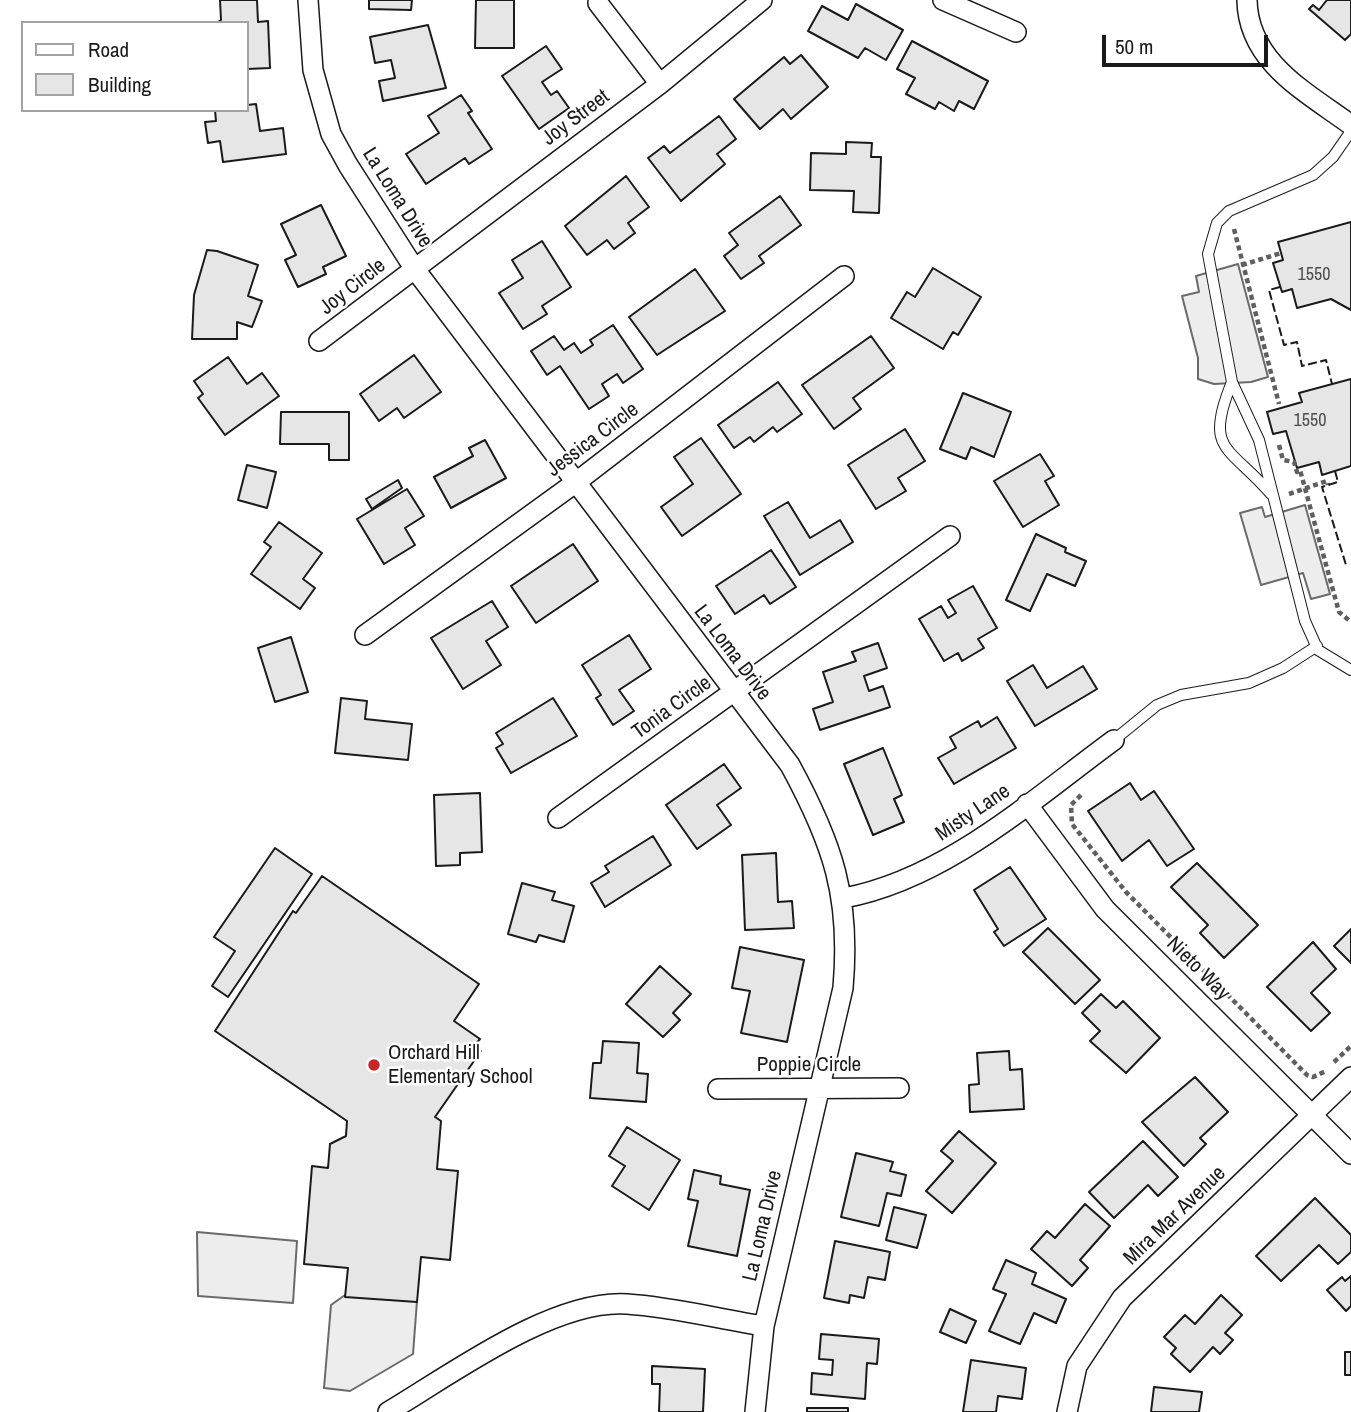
<!DOCTYPE html>
<html>
<head>
<meta charset="utf-8">
<style>
	body { margin:0 }
	#map { position:relative; width:1351px; height:1412px; overflow:hidden; background:#fff; font-family:"Archivo Narrow",sans-serif }
	canvas { display:block }
	.legend { position:absolute; left:21px; top:21px; width:228px; height:91px; box-sizing:border-box; background:#fff; border:2px solid #a3a3a3; margin:0; padding:9px 12px; list-style:none; font-size:21px; color:#1a1a1a }
	.legend li { display:flex; align-items:center; gap:14px; height:35px }
	.legend b { width:35px; border:2px solid #a3a3a3 }
	.scale { position:absolute; left:1102px; top:35px; width:166px; height:32px; box-sizing:border-box; border:4px solid #1a1a1a; border-top:0; padding-left:9px; font-size:21px; line-height:24px; white-space:nowrap; color:#1a1a1a; -webkit-text-stroke:5px #fff; paint-order:stroke }
</style>
</head>
<body>
<div id="map">
<canvas width="1351" height="1412"></canvas>
<ul class="legend">
<li><b style="height:9px;background:#fff"></b>Road</li>
<li><b style="height:19px;background:#e6e6e6"></b>Building</li>
</ul>
<div class="scale">50 m</div>
</div>
<script>
const context = document.querySelector('canvas').getContext('2d');
context.lineJoin = 'round';
function fill(path, color) { context.fillStyle = color; context.fill(path, 'evenodd'); }
function stroke(path, color, width, dash) { context.strokeStyle = color; context.lineWidth = width; context.lineCap = dash ? 'butt' : 'round'; context.setLineDash(dash || []); context.stroke(path); }
function label(font, color, halo, rows, align = 'center') {
  context.font = font + ' "Archivo Narrow",sans-serif'; context.lineWidth = 5; context.setLineDash([]); context.textBaseline = 'middle'; context.strokeStyle = halo; context.fillStyle = color; for (const [text, x, y, turn = 0] of rows) {
    context.save(); context.translate(x, y); context.rotate((+turn || 0) * Math.PI / 180); context.textAlign = isNaN(turn) ? turn : align; if (halo) context.strokeText(text, 0, 0); context.fillText(text, 0, 0); context.restore();
  }
}
const built = new Path2D(`
	M1238,264L1268,377L1251,382L1214,384L1198,379V358L1182,296L1199,292L1196,276Z
	M1305,505L1330,594L1311,599L1303,573L1261,585L1240,513L1262,507L1265,517Z
	M197,1232L297,1241L293,1303L198,1296Z
	M345,1295L417,1301L413,1354L350,1391L324,1388L331,1305Z`);
const building = new Path2D(`
	M220,0H257L258,22L268,21L270,68L247,69V23H216L221,20Z
	M369,0H412L411,10L369,9Z
	M476,0H514V48H475Z
	M1327,0H1351V34L1345,40L1309,9L1313,5L1319,10Z
	M856,4L903,30L886,60L865,48L858,58L808,31L822,6L848,20Z
	M428,25L446,88L383,101L379,81L395,78L391,60L375,63L370,37Z
	M912,41L988,81L974,109L959,101L954,111L939,102L935,109L906,94L915,78L897,69Z
	M546,46L562,69L542,82L551,95L557,91L569,108L539,129L502,76Z
	M801,55L828,87L791,119L783,109L760,129L734,99L784,57L790,64Z
	M461,95L472,111L468,113L492,149L469,164L465,158L426,184L406,154L439,133L428,116Z
	M256,104L260,131L283,128L286,154L223,162L220,141L208,143L205,122L216,121L215,110H247V105Z
	M719,116L736,139L717,154L725,164L681,201L648,158L664,146L670,153Z
	M846,142L872,143L871,157H881L879,213L853,212L854,191L810,190L811,153L846,154Z
	M626,176L649,207L628,223L635,233L614,249L607,240L587,255L565,226Z
	M780,196L801,225L759,256L764,263L741,279L724,256L738,245L729,233Z
	M321,205L346,256L323,267L326,274L298,287L285,260L296,255L281,224Z
	M1351,222V310L1331,299L1297,308L1292,289L1282,292L1273,263L1283,260L1278,242Z
	M542,241L571,287L542,306L547,314L523,329L499,293L523,278L512,260Z
	M207,250L217,251L258,265L248,296L262,301L252,327L237,322V339H192L194,295Z
	M933,268L981,297L958,335L953,332L943,349L891,318L907,292L915,297Z
	M695,269L725,311L657,355L629,317Z
	M613,325L643,369L623,383L617,374L602,384L609,396L589,409L560,366L547,375L531,351L554,336L564,350L574,343L581,353L593,345L590,340Z
	M871,336L894,368L853,398L861,409L834,429L802,385Z
	M414,355L441,392L404,418L397,408L379,421L360,394Z
	M228,357L247,384L262,373L279,396L225,435L198,398L203,394L194,381Z
	M1351,379V466L1322,475L1319,462L1297,468L1286,431L1273,434L1267,412L1302,402L1299,393Z
	M778,382L802,414L777,432L773,427L754,442L750,437L734,448L718,425Z
	M963,393L1011,412L994,457L971,447L966,459L940,449Z
	M281,412H349V460H329V444H280Z
	M905,429L925,461L898,478L906,491L876,509L848,465Z
	M701,438L741,494L682,536L661,507L693,484L674,457Z
	M485,440L506,478L451,508L434,477L473,456L469,448Z
	M1040,454L1054,476L1045,481L1059,505L1023,527L994,481Z
	M247,465L276,472L267,508L238,500Z
	M398,480L402,488L372,509L366,499Z
	M407,489L424,516L405,528L415,545L384,564L357,519Z
	M788,502L810,538L840,520L853,542L800,575L764,516Z
	M279,522L322,553L303,579L315,588L300,609L251,574L271,547L264,542Z
	M1036,534L1066,548L1065,552L1086,561L1075,586L1047,574L1030,611L1006,600Z
	M573,544L598,581L536,623L511,586Z
	M771,550L796,587L770,604L764,595L735,614L716,586Z
	M973,586L997,628L978,639L984,648L962,661L958,653L944,661L919,619L941,606L948,618L956,613L948,600Z
	M492,601L508,627L486,641L501,665L463,689L431,638Z
	M629,635L651,669L619,690L634,711L613,725L596,698L601,695L582,665Z
	M291,637L308,692L275,702L258,648Z
	M878,643L887,668L864,676L869,691L883,686L890,707L820,730L813,709L833,702L823,672L856,661L852,652Z
	M1033,665L1047,688L1083,666L1097,689L1035,726L1007,681Z
	M341,698L367,701L365,719L412,724L408,760L335,753Z
	M553,698L577,736L511,773L496,748L503,744L496,733Z
	M997,717L1016,748L954,784L938,758L956,748L950,737L978,721L981,727Z
	M883,748L902,795L894,799L904,822L873,835L844,764Z
	M724,764L741,788L717,805L731,825L697,849L666,805Z
	M1130,783L1141,800L1154,791L1194,849L1167,866L1149,840L1122,861L1088,811Z
	M480,793L482,852L460,853V865L436,866L434,795Z
	M653,836L671,865L605,907L591,883L609,872L605,866Z
	M275,848L312,874L228,997L212,986L235,951L214,937Z
	M776,853L778,902L792,901L794,928L745,930L742,855Z
	M1197,863L1258,925L1224,958L1200,933L1208,925L1171,887Z
	M1010,867L1046,919L1004,946L994,932L998,929L974,890Z
	M322,876L479,984L454,1021L480,1039L474,1046L481,1051L435,1117L441,1121L437,1169L458,1171L450,1260L421,1257L417,1302L345,1297L348,1268L304,1264L312,1166L328,1168L330,1144L346,1136L347,1121L215,1031L293,911L296,913Z
	M522,883L555,892L552,900L574,906L564,942L539,935L536,942L508,934Z
	M1048,928L1100,980L1075,1004L1023,952Z
	M1351,929V963L1334,946Z
	M1313,942L1336,969L1311,993L1330,1013L1311,1031L1267,987Z
	M740,947L804,960L787,1042L741,1033L750,991L732,988Z
	M660,966L691,994L673,1013L680,1020L663,1037L626,1004Z
	M1101,994L1116,1008L1123,1001L1160,1038L1126,1073L1090,1041L1100,1031L1082,1013Z
	M603,1041L639,1043L637,1073L648,1074L646,1102L590,1098L593,1063H601Z
	M1009,1051L1010,1070L1022,1069L1024,1109L970,1112L969,1085L979,1084L977,1053Z
	M1195,1077L1228,1112L1200,1138L1206,1144L1184,1166L1142,1122Z
	M627,1127L680,1160L649,1210L612,1186L625,1166L609,1156Z
	M959,1131L996,1163L952,1213L926,1191L953,1161L941,1151Z
	M1143,1141L1178,1177L1158,1196L1148,1185L1114,1218L1089,1192Z
	M856,1153L893,1162L890,1171L906,1175L901,1196L887,1193L879,1226L841,1217Z
	M694,1170L721,1176L720,1184L750,1190L737,1256L688,1246L698,1201L688,1199Z
	M1315,1198L1351,1235V1252L1338,1264L1319,1245L1281,1281L1256,1256Z
	M1085,1204L1110,1226L1080,1260L1088,1268L1072,1286L1031,1249L1047,1231L1055,1238Z
	M894,1207L926,1215L917,1248L886,1240Z
	M835,1241L890,1252L885,1280L868,1277L864,1298L850,1295L849,1303L824,1298Z
	M1006,1260L1036,1273L1032,1284L1066,1299L1056,1323L1034,1313L1020,1344L989,1331L1006,1294L993,1289Z
	M1351,1276V1306L1346,1311L1327,1290L1342,1277L1345,1281Z
	M1221,1295L1242,1315L1225,1333L1233,1340L1220,1354L1213,1347L1190,1372L1171,1354L1176,1348L1164,1337L1185,1315L1195,1324Z
	M950,1309L976,1321L966,1343L940,1332Z
	M821,1334L879,1339L877,1364L867,1363L865,1399L811,1394L812,1373L832,1375L833,1360L819,1359Z
	M1345,1352H1351V1375H1345Z
	M971,1360L1026,1368L1022,1399L998,1396L996,1412H963Z
	M652,1366L705,1369L703,1412H659L660,1384H652Z
	M1154,1387L1202,1392L1199,1412H1151Z
	M807,1408H848V1412H807Z`);
const path = new Path2D(`
	M1234,229L1279,404
	M1242,265L1281,253
	M1279,445L1283,460L1294,462L1297,472L1300,470L1339,612L1351,622
	M1289,494L1327,481L1328,485
	M1081,795L1071,805L1072,824L1126,892L1307,1075L1313,1077L1326,1071
	M1334,1062L1351,1046`);
const service = new Path2D(`
	M1351,131L1333,157L1313,175L1229,211L1217,223L1208,254L1232,382L1259,440L1305,621L1318,650L1351,670
	M1232,382C1203,452 1230,446 1271,494
	M1114,740L1157,705L1181,695L1249,683L1283,668L1317,646`);
const minor = new Path2D(`
	M308,0L313,70L331,134L348,165L414,268L790,765C833,844 851,897 843,988L764,1326L755,1412
	M943,0L1016,32
	M1247,0C1248,62 1306,92 1351,125
	M598,3L660,84
	M319,341L660,84L762,0
	M365,635L575,483L844,276
	M1027,804L1105,909L1351,1154
	M558,818L950,536
	M844,898C946,879 1032,800 1114,740
	M718,1089L899,1088
	M388,1412C452,1374 553,1299 627,1304C673,1307 719,1319 764,1326
	M1067,1412L1077,1366L1122,1298L1351,1077`);
const fence = new Path2D(`
	M1280,287L1269,290L1284,345L1297,342L1302,366L1326,360L1332,384
	M1335,471L1338,482L1322,487L1346,565`);
const markers = [
	[374,1065,7,"#c62828"]
];
const numberNames = [
	["1550",1314,275],
	["1550",1310,421]
];
const streetNames = [
	["Joy Street",576,118,-37],
	["La Loma Drive",397,198,58],
	["Joy Circle",353,287,-38],
	["Jessica Circle",593,440,-37],
	["La Loma Drive",732,653,53],
	["Tonia Circle",672,708,-36],
	["Misty Lane",973,813,-34],
	["Nieto Way",1198,969,45],
	["Poppie Circle",809,1065],
	["Mira Mar Avenue",1175,1216,-44],
	["La Loma Drive",763,1226,-77]
];
const poiNames = [
	["Orchard Hill",388,1053],
	["Elementary School",388,1077]
];
fill(built, '#ededed');
stroke(built, '#6a6a6a', 2);
fill(building, '#e6e6e6');
stroke(building, '#1a1a1a', 2);
stroke(service, '#1a1a1a', 12);
stroke(minor, '#1a1a1a', 22);
stroke(path, '#5f5f5f', 4.5, [5, 3.5]);
stroke(service, '#fff', 10);
stroke(minor, '#fff', 19);
stroke(fence, '#1a1a1a', 2, [9, 3.5]);
for (const [x, y, r, color] of markers) { const dot = new Path2D(); dot.arc(x, y, r, 0, 2 * Math.PI); context.fillStyle = color; context.fill(dot); stroke(dot, '#fff', 2.5); }
label('18px', '#4d4d4d', null, numberNames);
label('21px', '#1a1a1a', '#fff', streetNames);
label('21px', '#1a1a1a', '#fff', poiNames, 'left');
</script>
</body>
</html>
